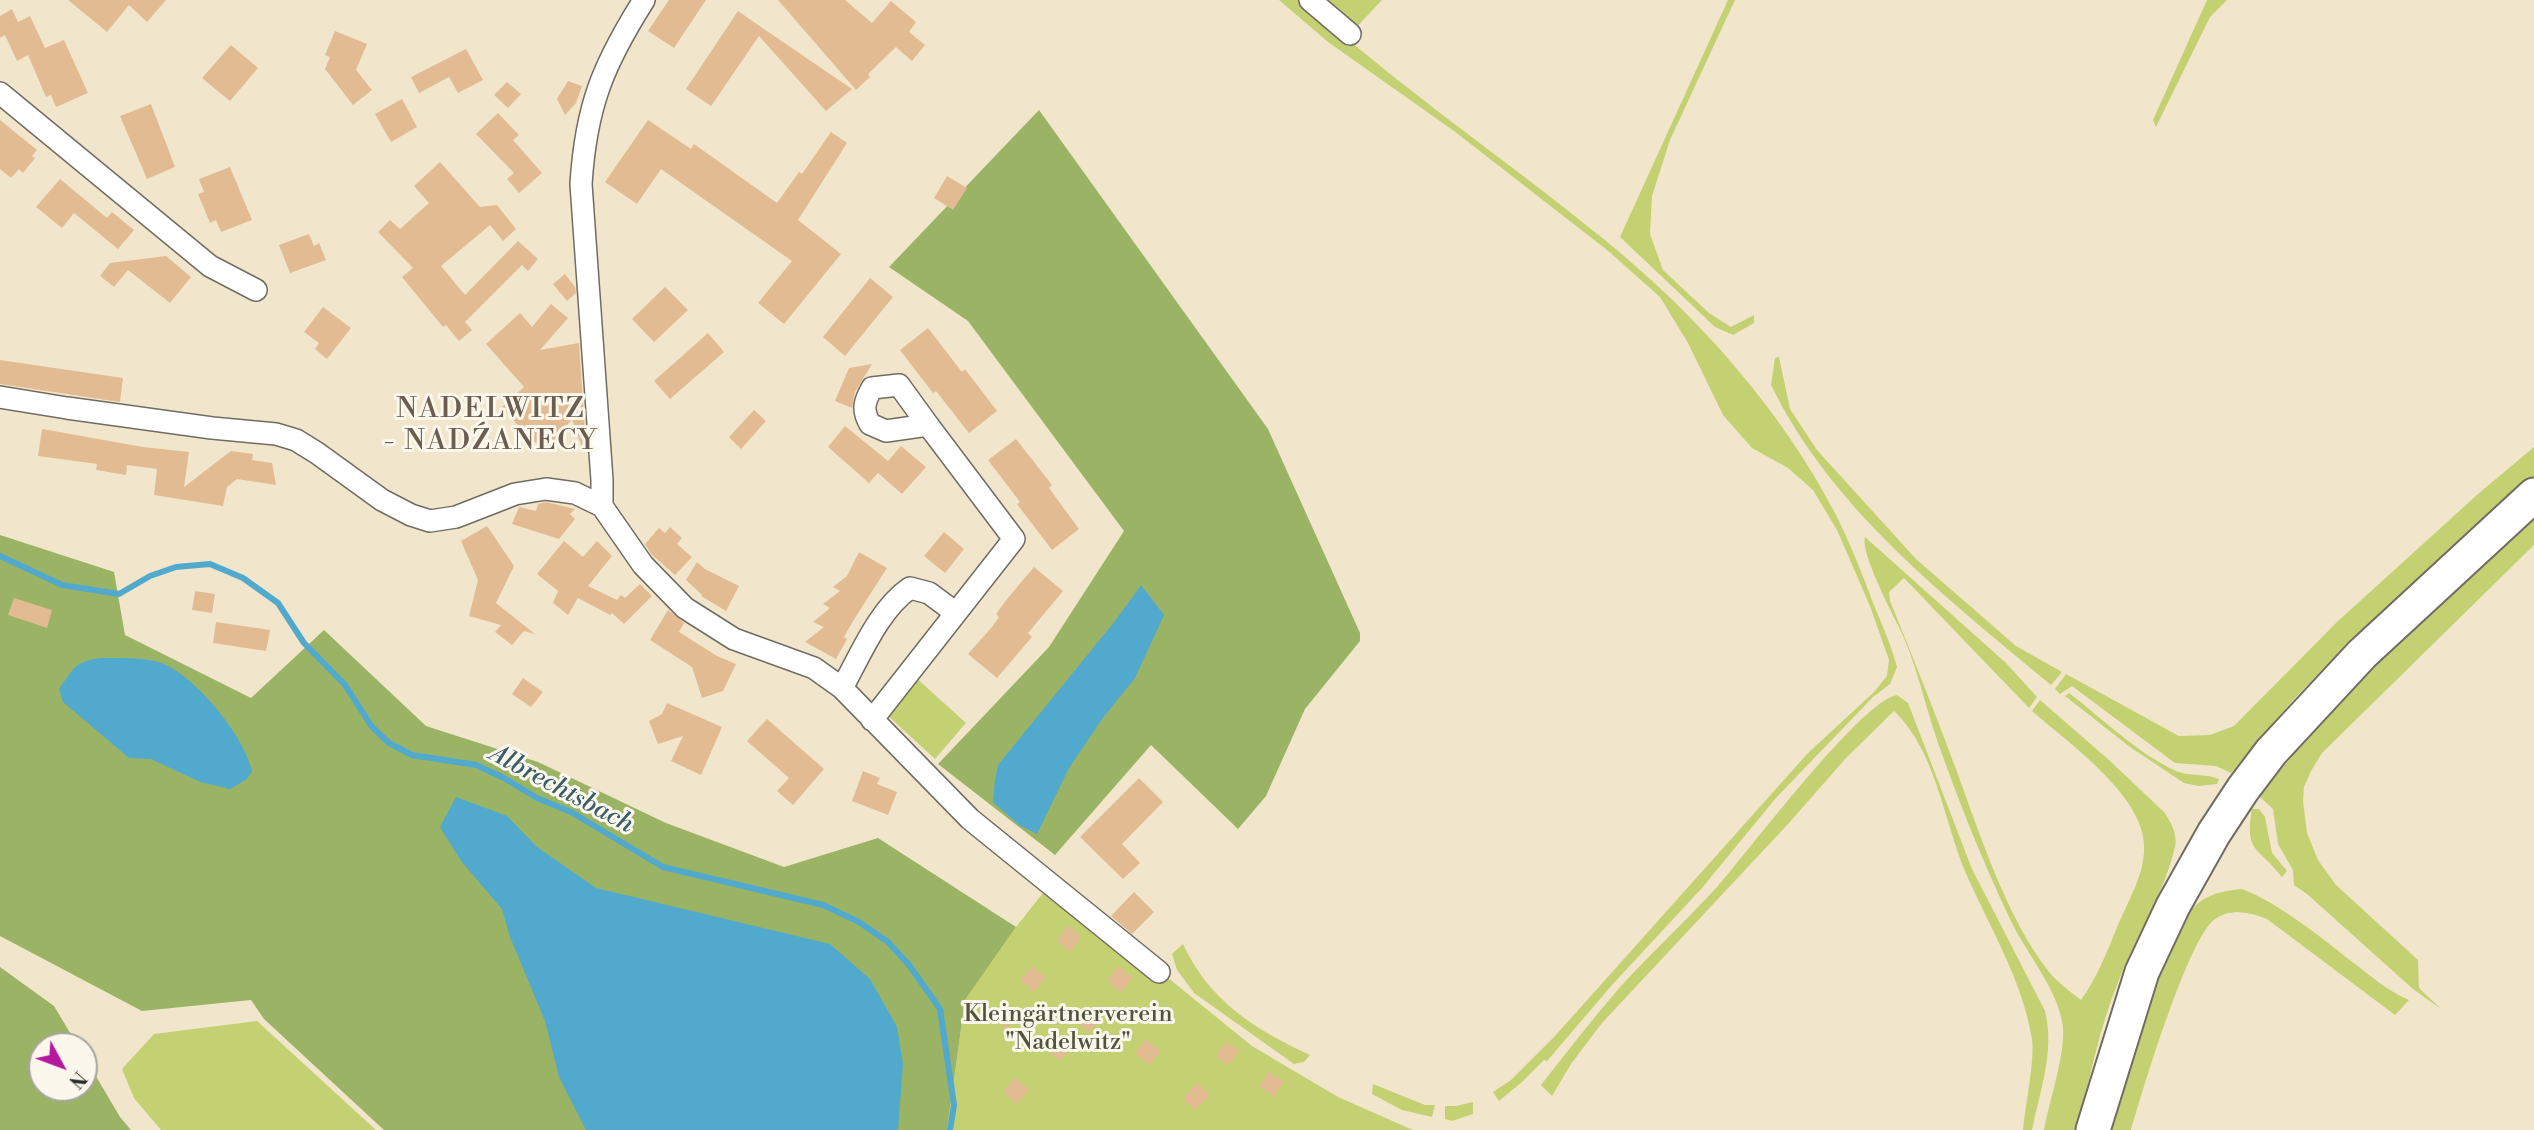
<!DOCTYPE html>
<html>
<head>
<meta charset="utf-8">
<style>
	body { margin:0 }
	#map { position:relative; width:2534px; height:1130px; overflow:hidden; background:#f1e6cb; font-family:"Libre Bodoni",serif }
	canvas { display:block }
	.north { position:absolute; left:28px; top:1032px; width:70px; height:70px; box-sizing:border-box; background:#fbf7ec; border:2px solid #a8a59f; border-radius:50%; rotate:131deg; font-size:19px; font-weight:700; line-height:28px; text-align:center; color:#2b2b2b }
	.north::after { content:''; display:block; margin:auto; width:24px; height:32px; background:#b5179e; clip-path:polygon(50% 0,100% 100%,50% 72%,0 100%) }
</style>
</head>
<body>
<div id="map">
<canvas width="2534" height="1130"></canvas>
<div class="north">N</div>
</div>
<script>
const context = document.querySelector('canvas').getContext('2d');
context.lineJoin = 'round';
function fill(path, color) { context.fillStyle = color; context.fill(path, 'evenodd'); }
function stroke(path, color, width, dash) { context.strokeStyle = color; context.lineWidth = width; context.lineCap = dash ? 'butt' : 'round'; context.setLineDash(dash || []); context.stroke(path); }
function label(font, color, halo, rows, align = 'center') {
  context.font = font + ' "Libre Bodoni",serif'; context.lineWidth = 6; context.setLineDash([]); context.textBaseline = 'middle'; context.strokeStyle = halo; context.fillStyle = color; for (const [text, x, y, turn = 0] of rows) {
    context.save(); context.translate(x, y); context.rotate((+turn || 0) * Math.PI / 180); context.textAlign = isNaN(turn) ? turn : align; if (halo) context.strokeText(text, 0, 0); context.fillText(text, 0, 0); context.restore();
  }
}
const green = new Path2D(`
	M1279,0H1303C1398,87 1506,159 1606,241C1698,316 1781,409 1836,515C1850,543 1862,573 1873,603C1882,624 1891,645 1897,667L1890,684L1873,697L1775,799L1702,888L1612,985L1547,1061L1544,1060L1522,1082L1499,1101L1493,1092L1511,1080L1555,1036L1808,753L1874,692L1887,676L1889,660L1870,606L1837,530L1813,490L1788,468L1752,448L1723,415L1688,343L1660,297L1607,250L1454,131L1328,42Z
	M1310,0H1382L1350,34Z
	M1728,0H1735L1670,140L1652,196L1650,234L1663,270L1709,313L1731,327L1754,315V323L1733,335L1715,327L1620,237Z
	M2207,0H2227L2210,17L2156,127L2153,120Z
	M1779,357L1790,409L1817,450L1916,559L2016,646L2062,672L2051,685C1947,598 1832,510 1771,385L1775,358Z
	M2534,447V479L2325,667L2293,700L2231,773L2216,766L2175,763L2072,686L2060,694L2055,689L2066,674L2179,736L2210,735L2234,726L2337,622L2478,494Z
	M2534,514V545L2322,753L2311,771L2304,787L2303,801L2307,833L2318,860L2336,885L2418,960L2419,988L2441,1009L2413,989L2307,894L2294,885L2293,870L2278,844L2273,809L2259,796L2332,708L2380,656Z
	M1865,537L2006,663L2037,697L2029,708L1904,578L1889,592L1890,601C1913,657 1935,713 1956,769C1980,834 2006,917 2049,972C2058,983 2070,991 2081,1000C2099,975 2109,946 2121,918C2131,896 2142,877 2144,853C2150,799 2068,743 2032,711L2040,700L2109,760L2164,812C2171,822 2178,835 2175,847C2164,894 2136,936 2119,980C2099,1028 2089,1080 2078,1130H2044C2049,1101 2068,1048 2062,1021C2055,985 2024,950 2009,917C1982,860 1958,800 1937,740C1924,702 1916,661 1898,625C1890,609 1860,551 1865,537Z
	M913,675L966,723L935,759L883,711Z
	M2069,693C2103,719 2137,753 2176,771C2190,777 2205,773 2219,779L2217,784L2199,786L2184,783L2130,747L2065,696Z
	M1897,695L1908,703L1972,869L2045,1011C2055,1051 2040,1091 2032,1130H2023C2025,1107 2035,1060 2032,1039C2022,978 1989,927 1965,871C1943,818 1936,751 1894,711L1846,758L1789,823L1602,1023L1571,1064L1552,1096L1541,1085C1567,1052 1593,1018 1621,986C1652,952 1686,921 1717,887C1748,852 1861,701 1897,695Z
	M2252,809H2259L2265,817L2272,853L2287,871L2282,877C2259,847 2244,853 2252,809Z
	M1051,883L1252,1046L1338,1097L1413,1130H947L965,1000L1016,927Z
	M2242,889C2277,902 2321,937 2351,961C2370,975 2387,991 2409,1000L2395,1015L2267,919C2251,912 2230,908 2215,919C2188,938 2142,1092 2131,1130H2108L2145,1008L2185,919C2198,897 2217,891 2242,889Z
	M1183,944C1209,1001 1256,1030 1310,1055L1304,1062L1294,1064L1194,993L1177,970L1172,954Z
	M257,1021L376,1130H161L134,1098L122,1069L154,1034Z
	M1373,1084L1425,1105H1435L1432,1117L1402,1110L1372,1094Z
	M1473,1102V1114L1452,1121L1445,1119V1106H1456Z`);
const forest = new Path2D(`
	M1039,110L1268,429L1360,633V641L1305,709L1266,796L1238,829L1151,745L1055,855L938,764L1049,647L1124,531L968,321L889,267Z
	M0,535L114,572L125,635L251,698L324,630L426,726L538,762L666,823L784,867L878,838L1016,927L965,1000L947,1130H384L264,1019L251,1000L142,1011L0,936Z
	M0,967L54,1006L78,1046H42V1088H84V1056L120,1117L131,1130H0Z`);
const water = new Path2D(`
	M1141,585L1164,615L1135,678L1102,719L1069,768L1037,834L1019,825L993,802L995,779L998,765L1115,621Z
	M102,658C119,658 151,657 166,665C198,680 244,736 252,771L247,779L230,789L200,782L151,759L129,758L63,702L59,689C74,668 75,661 102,658Z
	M456,797L507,816L537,847L596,888L830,944L870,979L897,1027L903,1064L898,1130H586L559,1077L545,1021L510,937L502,909L461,861L440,827Z`);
const stream = new Path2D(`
	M0,556L62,585L119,594L150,576L176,567L210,564L243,578L278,603L304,643L345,685L372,727L389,743L412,755L476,765L504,778L537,798L571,812L663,867L823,905L859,922L888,942L909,965L940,1009L954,1105L950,1130`);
const building = new Path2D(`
	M68,0H166L147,22L129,5L107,32Z
	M669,0H706L674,48L648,31Z
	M778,0H845L872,23L891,1L916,22L909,32L925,45L912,61L896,47L868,74L870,77L856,90Z
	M12,9L18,22L30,16L45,48L64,40L88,93L56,107L51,95L46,97L28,55L17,61L5,35L0,38V16Z
	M738,11L764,29L852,89L826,111L759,36L711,106L686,89Z
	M335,31L367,44L356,70L372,90L353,105L325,69L330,57L325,55Z
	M231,45L258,68L230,101L202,78Z
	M466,49L483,80L458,93L449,77L419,93L411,77Z
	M568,81L582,86L576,103L565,115L557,99Z
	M507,82L521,94L508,108L494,95Z
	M402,99L417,127L391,142L375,114Z
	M151,104L175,167L147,179L120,116Z
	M498,113L519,135L513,140L542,173L519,193L507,179L514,173L476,134Z
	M0,120L37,150L32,156L35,158L23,173L19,169L11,178L0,169Z
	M648,120L691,149L694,144L777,203L799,172L802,174L831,132L847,143L798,220L841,254L784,324L758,303L792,261L661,169L637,204L605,182Z
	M440,162L480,207L497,205L516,229L503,241L490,225L441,266L465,295L518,241L538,259L528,271L522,265L465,322L472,330L459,341L446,325L443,327L402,277L413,268L378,232L390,220L400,229L429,203L414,186Z
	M230,167L252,220L221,232L216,220L210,223L198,194L204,192L199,179Z
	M947,176L967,188L953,210L934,198Z
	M60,179L107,218L112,212L134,230L118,249L74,213L62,228L36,207Z
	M309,234L314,246L319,243L326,260L290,273L279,245Z
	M166,256L191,277L170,303L128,270L114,287L100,276L110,263Z
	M565,274L575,287L576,293L567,301L553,284Z
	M870,278L893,297L845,356L823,337Z
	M665,287L688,310L654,342L632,319Z
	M551,304L568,318L540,350L579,343L586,445L582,447L572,419L547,451L528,437L502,407L524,387L486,344L520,313L532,327Z
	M323,307L351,328L327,359L315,349L319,343L304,332Z
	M928,328L962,372L965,369L997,411L969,433L936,391L933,393L900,350Z
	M708,333L724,352L670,399L654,381Z
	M0,360L123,378L120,402L0,384Z
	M872,364L855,392L852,408L835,401L849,368Z
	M754,410L766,421L741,449L729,437Z
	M845,426L888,461L901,446L926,467L902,494L878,473L869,483L828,447Z
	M42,429L143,447L189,452L184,487L231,451L253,454L252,460L272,463L276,485L237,479L227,487L223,506L154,495L157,469L127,465L126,475L96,470L97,464L38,456Z
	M1016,439L1052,485L1049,488L1079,529L1052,550L1017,504L1020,502L988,460Z
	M546,502L575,509L570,514L575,519L559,539L512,524L519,507L536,511L538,504Z
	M487,526L514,566L496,603L535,634L524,631L512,645L495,632L501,625L469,616L478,580L461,541Z
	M670,527L682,538L677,544L692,557L675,575L651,554L645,544L659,528L665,533Z
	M944,532L964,549L945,573L924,556Z
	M564,541L583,557L597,541L612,556L588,586L617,600L621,595L625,598L640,584L652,596L624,624L612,613L610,615L578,598L568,615L553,603L558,591L537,574Z
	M859,552L887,568L853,621L844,637L847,639L836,659L805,642L824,627L813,622L830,608L823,604L840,591L833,587L847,576Z
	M697,562L705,569L739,586L726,611L701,596L702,595L686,580Z
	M1034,567L1063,591L1028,633L1032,637L997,678L968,654L992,627L999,617L996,614L1007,599Z
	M195,591L215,594L212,613L192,610Z
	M14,598L52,610L47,628L8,615Z
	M668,610L684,623L679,632L717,656L736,664L723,691L702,698L692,667L650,640Z
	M216,622L270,630L266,651L213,643Z
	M523,678L543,692L531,707L512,694Z
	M667,703L722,727L701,775L671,761L683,736L658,744L649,721L662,714Z
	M767,719L824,769L793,805L777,791L789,778L747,741Z
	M863,771L880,778L877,784L897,792L888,815L852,801Z
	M1139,778L1163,802L1122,844L1140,863L1123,879L1080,837Z
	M1134,892L1154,912L1132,934L1111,916Z
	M1069,926L1082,937L1070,952L1057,940Z
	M1033,966L1046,978L1034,992L1020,980Z
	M1119,966L1133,978L1121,992L1107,980Z
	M1002,1002L1018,1013L1007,1028L992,1018Z
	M1087,1006L1101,1019L1089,1033L1075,1020Z
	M1055,1037L1071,1047L1060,1061L1046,1049Z
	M1146,1039L1161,1051L1150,1065L1135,1053Z
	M1225,1042L1239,1050L1229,1065L1216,1057Z
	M1269,1072L1284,1082L1274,1097L1259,1086Z
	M1015,1078L1029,1090L1017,1104L1003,1092Z
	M1197,1083L1210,1095L1195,1110L1183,1099Z`);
const street = new Path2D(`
	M1310,0L1350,34
	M0,93L210,266L256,290
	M0,397L67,408L212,428L276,434L296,440L317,453L382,500L411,515L430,521L456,517L515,494L546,489L575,493L602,506L643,565L685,608L734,639L814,668L842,688L970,819L1159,972
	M602,506V480L581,184C586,106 603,65 644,0
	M842,688C860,656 879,609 910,588L929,593L956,613
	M872,720L1014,539L928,425L886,431L870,424C862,410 864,402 872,388L899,385L928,425`);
const primary = new Path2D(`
	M2093,1130L2142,972L2173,906L2214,833L2243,789L2271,752L2362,654L2534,495`);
const parkNames = [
	["Kleingärtnerverein",1068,1015],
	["\"Nadelwitz\"",1068,1043]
];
const waterNames = [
	["Albrechtsbach",561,790,28]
];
const quarterNames = [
	["NADELWITZ",491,410],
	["- NADŹANECY",491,442]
];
fill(green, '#c4d172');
fill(forest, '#9bb364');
fill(water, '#51a9ce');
stroke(stream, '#51a9ce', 6);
fill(building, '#e3bb93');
stroke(street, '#706c63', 24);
stroke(primary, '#706c63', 37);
stroke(street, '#fff', 21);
stroke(primary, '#fff', 33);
label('24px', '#51543d', '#fbf7ec', parkNames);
label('italic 26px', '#3a5d6c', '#fbf7ec', waterNames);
context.letterSpacing = '2px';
label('28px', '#6b5d4f', '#fbf7ec', quarterNames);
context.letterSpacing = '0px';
</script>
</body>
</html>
